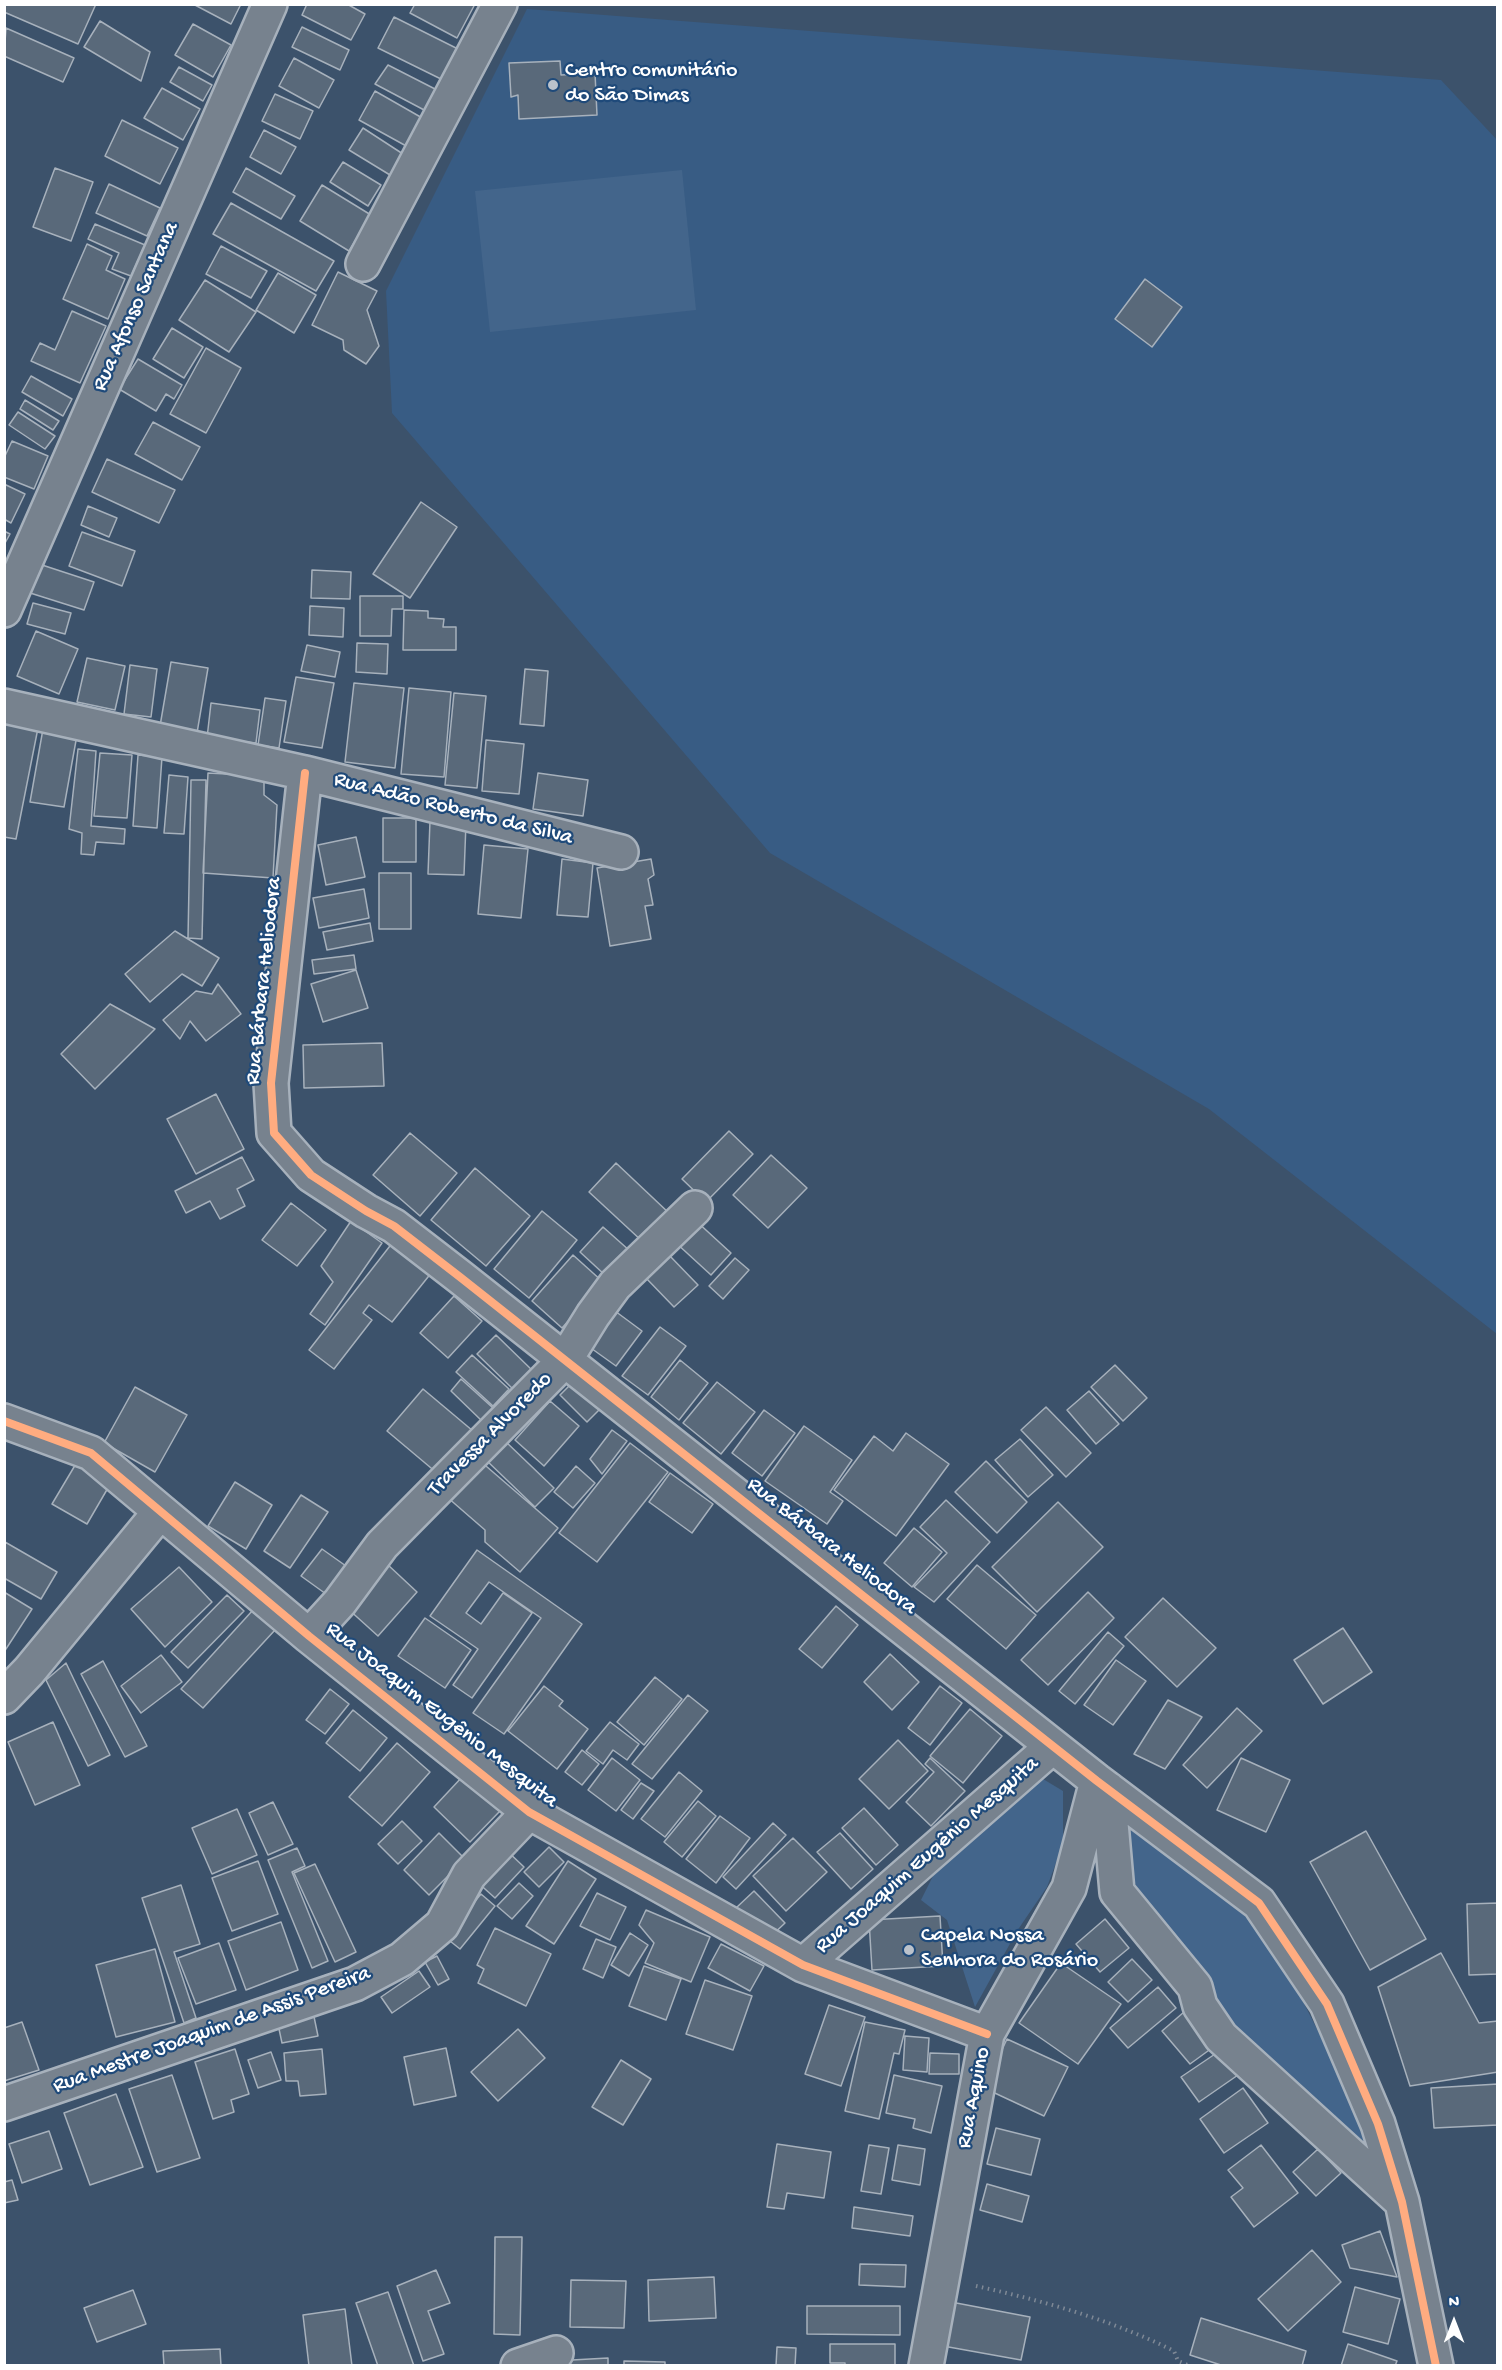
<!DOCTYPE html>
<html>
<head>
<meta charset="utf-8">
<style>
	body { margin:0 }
	#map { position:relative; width:1502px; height:2370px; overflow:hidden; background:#3c526b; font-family:"Gochi Hand",sans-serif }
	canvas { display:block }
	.frame { position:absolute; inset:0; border:6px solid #fff; pointer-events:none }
	.north { position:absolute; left:1424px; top:2292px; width:60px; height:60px; -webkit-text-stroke:4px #1f4a7a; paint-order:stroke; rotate:0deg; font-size:16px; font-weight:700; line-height:24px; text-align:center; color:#fff }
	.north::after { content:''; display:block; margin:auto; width:21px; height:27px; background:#fff; clip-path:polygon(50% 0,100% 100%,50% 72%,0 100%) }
</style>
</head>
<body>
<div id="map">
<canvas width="1502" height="2370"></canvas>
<div class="frame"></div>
<div class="north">N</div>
</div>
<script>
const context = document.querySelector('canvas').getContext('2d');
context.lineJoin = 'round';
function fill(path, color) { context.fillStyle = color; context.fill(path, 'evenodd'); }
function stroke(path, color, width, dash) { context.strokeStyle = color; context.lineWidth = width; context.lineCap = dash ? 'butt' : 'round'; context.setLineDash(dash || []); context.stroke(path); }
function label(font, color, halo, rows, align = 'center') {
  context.font = font + ' "Gochi Hand",sans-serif'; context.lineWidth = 4.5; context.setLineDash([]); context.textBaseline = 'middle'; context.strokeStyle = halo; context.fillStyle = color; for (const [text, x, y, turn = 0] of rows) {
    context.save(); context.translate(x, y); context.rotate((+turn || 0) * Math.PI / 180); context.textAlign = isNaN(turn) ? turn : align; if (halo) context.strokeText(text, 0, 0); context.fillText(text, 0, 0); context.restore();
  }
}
const built = new Path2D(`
	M527,9L1441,80L1498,141L1497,1334L1209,1109L770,853L392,413L386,291Z`);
const green = new Path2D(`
	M682,170L696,310L490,332L475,191Z
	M1038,1776L1063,1791V1844L1047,1887L1017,1931L975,2007L947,1920L921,1900L933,1876Z
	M1131,1826L1222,1885L1278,1952L1370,2134L1367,2145L1356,2153L1243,2046L1125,1869L1113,1829Z`);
const building = new Path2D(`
	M4,4H96L78,44L4,12Z
	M193,4H241L231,24Z
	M307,4H347L365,14L351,40L302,15Z
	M415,4H475L457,38L410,13Z
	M394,17L460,50L445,81L378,48Z
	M100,21L150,52L141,81L84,47Z
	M193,24L231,45L213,77L175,55Z
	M302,27L349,50L340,70L292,47Z
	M6,28L74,58L63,82L4,56Z
	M294,58L334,80L319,108L279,86Z
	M560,61L561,75L595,73L597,115L519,119L518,95L511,97L509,63Z
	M388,65L437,90L426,111L375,84Z
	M179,67L212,85L203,101L170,82Z
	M162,88L200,109L183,140L144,118Z
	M375,91L424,119L408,147L359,120Z
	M275,94L313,111L300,139L262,121Z
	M122,120L178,148L160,184L105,156Z
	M363,128L403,154L390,175L349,150Z
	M264,130L296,147L281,174L250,157Z
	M343,162L381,185L368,206L330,182Z
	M55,168L93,182L71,241L33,227Z
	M246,168L295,196L281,219L233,192Z
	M109,184L160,208L147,236L96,213Z
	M322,185L371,215L349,251L300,221Z
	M231,203L334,261L316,291L213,234Z
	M95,224L145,245L131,276L112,269L119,253L88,239Z
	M87,244L112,256L106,270L125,279L108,319L63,299Z
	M221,246L267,271L251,298L206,274Z
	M338,272L377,291L367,310L379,346L366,364L344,350L343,340L312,325Z
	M278,273L316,295L294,333L256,310Z
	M1145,279L1182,307L1152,347L1115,319Z
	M205,280L256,312L229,352L179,320Z
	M72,311L106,326L80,383L31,361L40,343L55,350Z
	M172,328L203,347L184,378L153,359Z
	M206,348L241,368L206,433L170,414Z
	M138,359L182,385L174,399L166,394L156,411L119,389Z
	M31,376L72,399L63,416L22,392Z
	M25,400L59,421L53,430L20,409Z
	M18,412L55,436L45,449L9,425Z
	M153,422L200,447L182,480L135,454Z
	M12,441L48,456L34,489L4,477V458Z
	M107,459L175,490L159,523L92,492Z
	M4,484L25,494L11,523L4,519Z
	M421,502L457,527L410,598L373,574Z
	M88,506L117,518L109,537L81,525Z
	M4,531L10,534L4,545Z
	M82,532L135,551L122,586L69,566Z
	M36,563L94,582L84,610L27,592Z
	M312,570L351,572L350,599L311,598Z
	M360,596H403V609H392L391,636H360Z
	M33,603L71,613L65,634L27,624Z
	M310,606L344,608L343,637L309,635Z
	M404,610L428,611V618L444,619L443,627H456V650H403Z
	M36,631L78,649L59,694L17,676Z
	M357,643L388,644L387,674L356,672Z
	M307,645L340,652L335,677L301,671Z
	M87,658L125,666L115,710L77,702Z
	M171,662L208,668L197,733L160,726Z
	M130,665L157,669L151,717L124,714Z
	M525,669L548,671L544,726L520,724Z
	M296,677L334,683L322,748L284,742Z
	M354,683L404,688L395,768L345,762Z
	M409,688L451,692L444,777L401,774Z
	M454,693L486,696L477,788L445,785Z
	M265,698L286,701L279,748L258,745Z
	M211,703L260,710L256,743L207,738Z
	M4,716L39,723L16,839L4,837Z
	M43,729L77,735L64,807L30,802Z
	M486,740L524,744L519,794L482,791Z
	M78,749L96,751L91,826L125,829L124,844L96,842L94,855L81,854L82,833L69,829Z
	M100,753L132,755L127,818L94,816Z
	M138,755L162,757L157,828L133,826Z
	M208,773L264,776V795L277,805L273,878L203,873Z
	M538,773L588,780L583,816L533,809Z
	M169,775L188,777L184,834L164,833Z
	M191,780H206L202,939L188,938Z
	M383,818H416V862H383Z
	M430,821L466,823L464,875L428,874Z
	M356,837L365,877L326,885L318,845Z
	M484,845L528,849L521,918L478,914Z
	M562,859L593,863L588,917L557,915Z
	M651,859L654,875L648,879L653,905L645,906L651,939L610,946L597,868Z
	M379,873H411V929H379Z
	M364,889L369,918L319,928L313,898Z
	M370,923L373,941L327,950L323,932Z
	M175,931L219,958L202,986L182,974L150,1002L125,974Z
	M354,955L356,969L314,974L312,960Z
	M356,970L368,1008L323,1022L311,984Z
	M218,984L241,1014L206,1041L190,1021L180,1039L163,1020L196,991L212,994Z
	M110,1004L155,1029L95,1089L61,1054Z
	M382,1043L384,1086L304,1088L303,1045Z
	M216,1094L244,1149L196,1174L167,1119Z
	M729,1131L753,1154L706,1202L682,1179Z
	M410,1133L457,1173L420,1216L373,1175Z
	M771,1155L807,1188L768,1228L733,1195Z
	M242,1157L254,1180L237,1189L245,1206L220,1219L210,1201L186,1213L175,1191Z
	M616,1163L670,1214L643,1242L589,1192Z
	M475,1168L530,1216L486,1266L431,1220Z
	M291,1203L326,1230L297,1266L262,1240Z
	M542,1211L577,1240L529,1298L494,1269Z
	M695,1220L731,1253L711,1275L675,1242Z
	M351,1221L382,1243L325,1325L310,1314L333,1282L321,1266Z
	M603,1227L630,1251L606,1276L580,1252Z
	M393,1242L432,1272L392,1322L369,1305L363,1313L372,1320L334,1369L309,1350Z
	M668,1254L698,1285L674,1307L645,1277Z
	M573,1255L603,1282L562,1328L532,1301Z
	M735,1258L749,1270L723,1299L709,1286Z
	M454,1296L482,1321L448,1358L420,1333Z
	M615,1311L642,1331L616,1366L588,1346Z
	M660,1327L686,1346L648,1395L622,1376Z
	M496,1335L535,1373L516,1392L477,1354Z
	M472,1355L509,1389L493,1406L456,1372Z
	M680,1360L708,1383L679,1420L651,1397Z
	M1115,1365L1147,1398L1123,1421L1091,1387Z
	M461,1379L493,1408L482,1421L451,1391Z
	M575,1380L602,1407L587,1422L560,1395Z
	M717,1382L755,1412L721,1454L683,1423Z
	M135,1387L187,1415L155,1472L104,1443Z
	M423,1389L473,1431L437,1473L387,1431Z
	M1089,1391L1119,1424L1096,1444L1067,1410Z
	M550,1401L579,1426L544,1466L515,1440Z
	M1046,1407L1091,1453L1066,1477L1021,1430Z
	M764,1410L795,1433L762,1476L732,1453Z
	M804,1426L852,1460L830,1492L843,1501L827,1524L765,1481Z
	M612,1430L627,1441L602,1474L590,1459Z
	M906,1433L949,1464L896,1536L834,1490L874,1436L893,1451Z
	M1020,1439L1053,1475L1028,1497L995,1460Z
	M504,1440L554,1488L535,1507L485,1459Z
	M630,1443L668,1472L597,1562L559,1533Z
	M479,1460L558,1528L520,1572L485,1542V1530L447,1497Z
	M986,1461L1027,1502L997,1533L955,1492Z
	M77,1462L112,1481L87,1524L52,1504Z
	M576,1466L595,1483L573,1508L554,1492Z
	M670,1473L713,1504L692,1533L649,1502Z
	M235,1482L272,1505L246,1549L208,1526Z
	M301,1495L328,1512L290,1568L264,1551Z
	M946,1500L990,1542L934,1602L914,1587L947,1553L920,1527Z
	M1058,1502L1103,1547L1037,1612L992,1567Z
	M914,1528L942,1552L912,1587L884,1563Z
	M5,1542L57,1572L41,1599L4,1578Z
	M322,1549L346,1566L326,1594L301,1576Z
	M477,1550L582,1624L504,1734L473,1713L541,1618L489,1582L466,1613L481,1624L503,1593L532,1613L472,1698L453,1685L478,1649L430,1616Z
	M387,1564L417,1592L378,1636L347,1608Z
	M977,1565L1036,1615L1006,1649L947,1599Z
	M179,1567L212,1602L165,1647L131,1609Z
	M4,1592L32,1609L4,1652Z
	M1088,1592L1114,1618L1048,1685L1021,1660Z
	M227,1595L244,1611L188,1668L171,1652Z
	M1163,1598L1216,1648L1177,1687L1125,1637Z
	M836,1606L858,1625L822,1668L799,1649Z
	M253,1610L275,1630L203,1708L181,1689Z
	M425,1618L471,1650L445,1688L398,1656Z
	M1343,1628L1372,1672L1323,1704L1294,1660Z
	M1108,1632L1124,1646L1075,1704L1059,1691Z
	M890,1654L919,1682L892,1710L864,1682Z
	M161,1655L182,1682L141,1713L121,1686Z
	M1116,1660L1146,1681L1113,1725L1084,1705Z
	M103,1661L147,1746L125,1757L81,1674Z
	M66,1663L110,1755L88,1766L46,1680Z
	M655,1677L682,1699L644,1745L617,1722Z
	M544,1686L563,1701L559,1706L588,1729L557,1769L508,1731Z
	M940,1686L962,1703L930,1745L908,1728Z
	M330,1689L349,1704L325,1734L306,1720Z
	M688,1695L708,1711L652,1779L632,1764Z
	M1168,1700L1202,1717L1165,1769L1134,1754Z
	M1237,1708L1262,1731L1207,1788L1183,1765Z
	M970,1709L1002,1736L963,1783L930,1756Z
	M353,1710L387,1738L360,1771L326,1743Z
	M53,1722L80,1785L35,1805L8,1742Z
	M610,1722L639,1744L627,1760L613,1750L603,1764L586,1751Z
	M898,1740L928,1771L889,1809L859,1779Z
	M397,1743L430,1772L382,1826L349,1797Z
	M582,1750L599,1764L582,1785L565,1772Z
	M612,1758L640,1780L616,1811L588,1790Z
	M930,1758L965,1791L931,1826L906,1802L934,1772L925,1764Z
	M1241,1758L1290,1780L1266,1832L1217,1810Z
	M679,1772L702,1791L665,1837L641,1819Z
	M463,1776L500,1811L470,1842L434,1807Z
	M641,1783L654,1791L633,1819L621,1810Z
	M698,1801L716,1816L682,1857L664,1842Z
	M273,1802L293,1844L268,1855L249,1813Z
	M864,1808L898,1845L876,1865L842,1828Z
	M237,1809L257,1855L212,1874L192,1828Z
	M720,1816L750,1838L716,1883L686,1859Z
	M402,1821L422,1841L398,1864L378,1844Z
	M773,1823L786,1835L736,1889L723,1877Z
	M1366,1831L1426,1939L1370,1970L1310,1862Z
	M439,1833L465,1859L429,1895L404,1870Z
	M840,1833L873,1869L851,1889L817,1852Z
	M793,1838L827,1872L786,1911L753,1876Z
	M549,1847L564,1862L539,1887L524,1872Z
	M297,1848L305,1866L292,1872L328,1961L312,1968L268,1860Z
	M504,1848L524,1867L495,1898L475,1880Z
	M258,1861L278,1914L232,1931L212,1878Z
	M568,1861L596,1879L554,1944L526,1926Z
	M315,1864L356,1952L335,1962L294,1873Z
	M519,1883L533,1896L512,1919L497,1906Z
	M181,1885L200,1944L174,1952L196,2018L184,2023L142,1898Z
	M754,1891L785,1923L767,1940L736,1908Z
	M597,1893L626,1907L610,1940L580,1926Z
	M481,1894L495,1906L460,1949L445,1937Z
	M1498,1903V1974L1469,1975L1467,1904Z
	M646,1910L710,1937L691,1982L645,1963L654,1943L639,1925Z
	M940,1916L943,1966L872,1970L869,1920Z
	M1105,1919L1129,1948L1100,1972L1076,1944Z
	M281,1922L298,1970L246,1990L228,1941Z
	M495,1928L551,1954L526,2006L478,1983L484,1969L477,1965Z
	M630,1933L648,1945L629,1976L611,1965Z
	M596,1939L616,1947L603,1978L583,1969Z
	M219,1943L236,1990L196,2004L178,1958Z
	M721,1944L764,1966L750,1991L708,1968Z
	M155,1949L175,2022L116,2037L96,1965Z
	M1441,1953L1479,2023L1498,2021V2072L1410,2086L1378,1987Z
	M437,1956L449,1979L438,1985L425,1962Z
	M1132,1959L1152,1980L1128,2002L1108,1982Z
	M1061,1963L1121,2004L1078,2064L1019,2023Z
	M644,1966L681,1979L666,2020L629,2006Z
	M419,1971L430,1987L392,2013L381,1997Z
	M705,1980L752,1996L733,2050L686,2034Z
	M1158,1987L1176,2008L1128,2048L1110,2028Z
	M829,2005L865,2017L841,2086L805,2074Z
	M312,2007L318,2036L282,2043L276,2015Z
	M1184,2012L1212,2048L1190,2064L1162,2031Z
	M22,2022L39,2070L4,2081V2028Z
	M865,2022L905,2030L899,2054L894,2053L879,2119L845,2111Z
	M518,2029L545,2058L498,2101L471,2072Z
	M905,2036L929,2038L927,2072L903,2070Z
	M1007,2039L1068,2067L1044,2116L984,2088Z
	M446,2048L456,2096L414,2105L404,2057Z
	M235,2049L249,2094L231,2100L234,2112L213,2119L195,2062Z
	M322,2049L326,2094L300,2096L298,2081H286L284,2053Z
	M1221,2050L1238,2075L1199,2102L1181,2077Z
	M271,2052L281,2080L258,2088L248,2060Z
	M930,2053L959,2054V2074H929Z
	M621,2060L651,2079L623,2125L592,2107Z
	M172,2075L200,2158L157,2172L129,2089Z
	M894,2075L942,2086L931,2133L913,2128L915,2119L886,2113Z
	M1498,2084V2125L1434,2128L1431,2088Z
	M1243,2088L1268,2123L1224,2153L1200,2119Z
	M116,2094L143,2167L90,2185L64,2113Z
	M996,2128L1040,2139L1031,2175L987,2164Z
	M49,2131L62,2169L22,2183L9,2144Z
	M777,2144L831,2152L824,2198L787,2193L784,2209L767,2207Z
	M869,2145L889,2148L881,2194L861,2191Z
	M898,2145L925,2149L920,2185L892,2180Z
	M1261,2145L1298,2193L1254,2227L1231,2197L1243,2188L1228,2170Z
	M1318,2149L1341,2173L1316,2196L1293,2172Z
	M12,2180L18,2200L4,2203V2182Z
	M987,2184L1029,2196L1022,2222L980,2210Z
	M854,2207L913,2216L910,2236L852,2228Z
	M1380,2231L1397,2277L1350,2268L1342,2245Z
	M495,2237H522L520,2335L494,2334Z
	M1312,2250L1341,2282L1288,2331L1258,2299Z
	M860,2264L906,2265L905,2287L859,2285Z
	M436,2270L450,2303L428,2311L444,2354L423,2361L397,2286Z
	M714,2277L716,2318L649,2321L648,2280Z
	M571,2280L626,2281L624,2328L570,2327Z
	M1355,2287L1400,2299L1388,2344L1343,2332Z
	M133,2290L146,2324L97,2342L84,2308Z
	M388,2292L414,2366H378L356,2303Z
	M951,2302L1030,2317L1021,2360L943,2346Z
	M807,2306H900V2335L807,2334Z
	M345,2309L352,2366H309L303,2315Z
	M1201,2318L1306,2351L1302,2366H1224L1190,2355Z
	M830,2344H895V2366H845V2363H830Z
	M1348,2344L1397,2361L1395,2366H1341Z
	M777,2347L796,2348L795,2366H776Z
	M220,2349L221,2366H164L163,2351Z
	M608,2358V2366H555L554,2361Z
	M624,2361L665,2362V2366H624Z`);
const path = new Path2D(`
	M976,2286C1044,2301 1112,2320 1174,2351L1178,2361L1190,2366`);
const street = new Path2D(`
	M363,264L500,4
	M4,610L270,4
	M4,706L305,773L621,852
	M305,773L271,1083L274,1133L311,1175L366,1211L394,1226L460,1277L1097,1781L1259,1903L1327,2004L1378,2124L1402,2202L1436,2366
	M4,1421L91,1453L309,1636L529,1812L803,1965L987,2034
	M309,1636L340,1602L382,1545L565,1360L593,1315L615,1285L695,1208
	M4,1697L29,1671L160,1512
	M1108,1789L1117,1892L1195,1987L1200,2006L1221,2037L1402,2202
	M803,1965L1053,1746
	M4,2104L355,1984L402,1959L442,1925L469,1875L529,1812
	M518,2366L556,2353
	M926,2366L987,2034L1069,1888L1097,1781`);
const cycleway = new Path2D(`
	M305,773L271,1083L274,1133L311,1175L366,1211L394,1226L460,1277L1097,1781L1259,1903L1327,2004L1378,2124L1402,2202L1436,2366
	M4,1421L91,1453L309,1636L529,1812L803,1965L987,2034`);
const markers = [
	[553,85,6,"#bbc2cb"],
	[909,1950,6,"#bbc2cb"]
];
const poiNames = [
	["Centro comunitário",565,72],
	["do São Dimas",565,97],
	["Capela Nossa",921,1937],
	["Senhora do Rosário",921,1962]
];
const streetNames = [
	["Rua Afonso Santana",137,307,-66],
	["Rua Adão Roberto da Silva",453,810,14],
	["Rua Bárbara Heliodora",265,981,-84],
	["Travessa Alvoredo",491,1435,-45],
	["Rua Bárbara Heliodora",831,1547,38],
	["Rua Joaquim Eugênio Mesquita",441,1716,38],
	["Rua Joaquim Eugênio Mesquita",928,1856,-41],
	["Rua Mestre Joaquim de Assis Pereira",212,2031,-20],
	["Rua Aquino",975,2098,-79]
];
fill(built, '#385c84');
fill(green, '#43658b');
fill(building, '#59697a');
stroke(building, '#a7b1bc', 1.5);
stroke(street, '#a7b1bc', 38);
stroke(path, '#7f8996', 4, [1.5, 4.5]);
stroke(street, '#77828e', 33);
stroke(cycleway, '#ffac80', 8);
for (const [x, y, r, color] of markers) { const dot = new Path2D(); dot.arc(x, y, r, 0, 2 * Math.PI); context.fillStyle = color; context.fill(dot); stroke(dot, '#1f4a7a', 2); }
label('22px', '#fff', '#1f4a7a', poiNames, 'left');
label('22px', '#fff', '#1f4a7a', streetNames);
</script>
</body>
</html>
